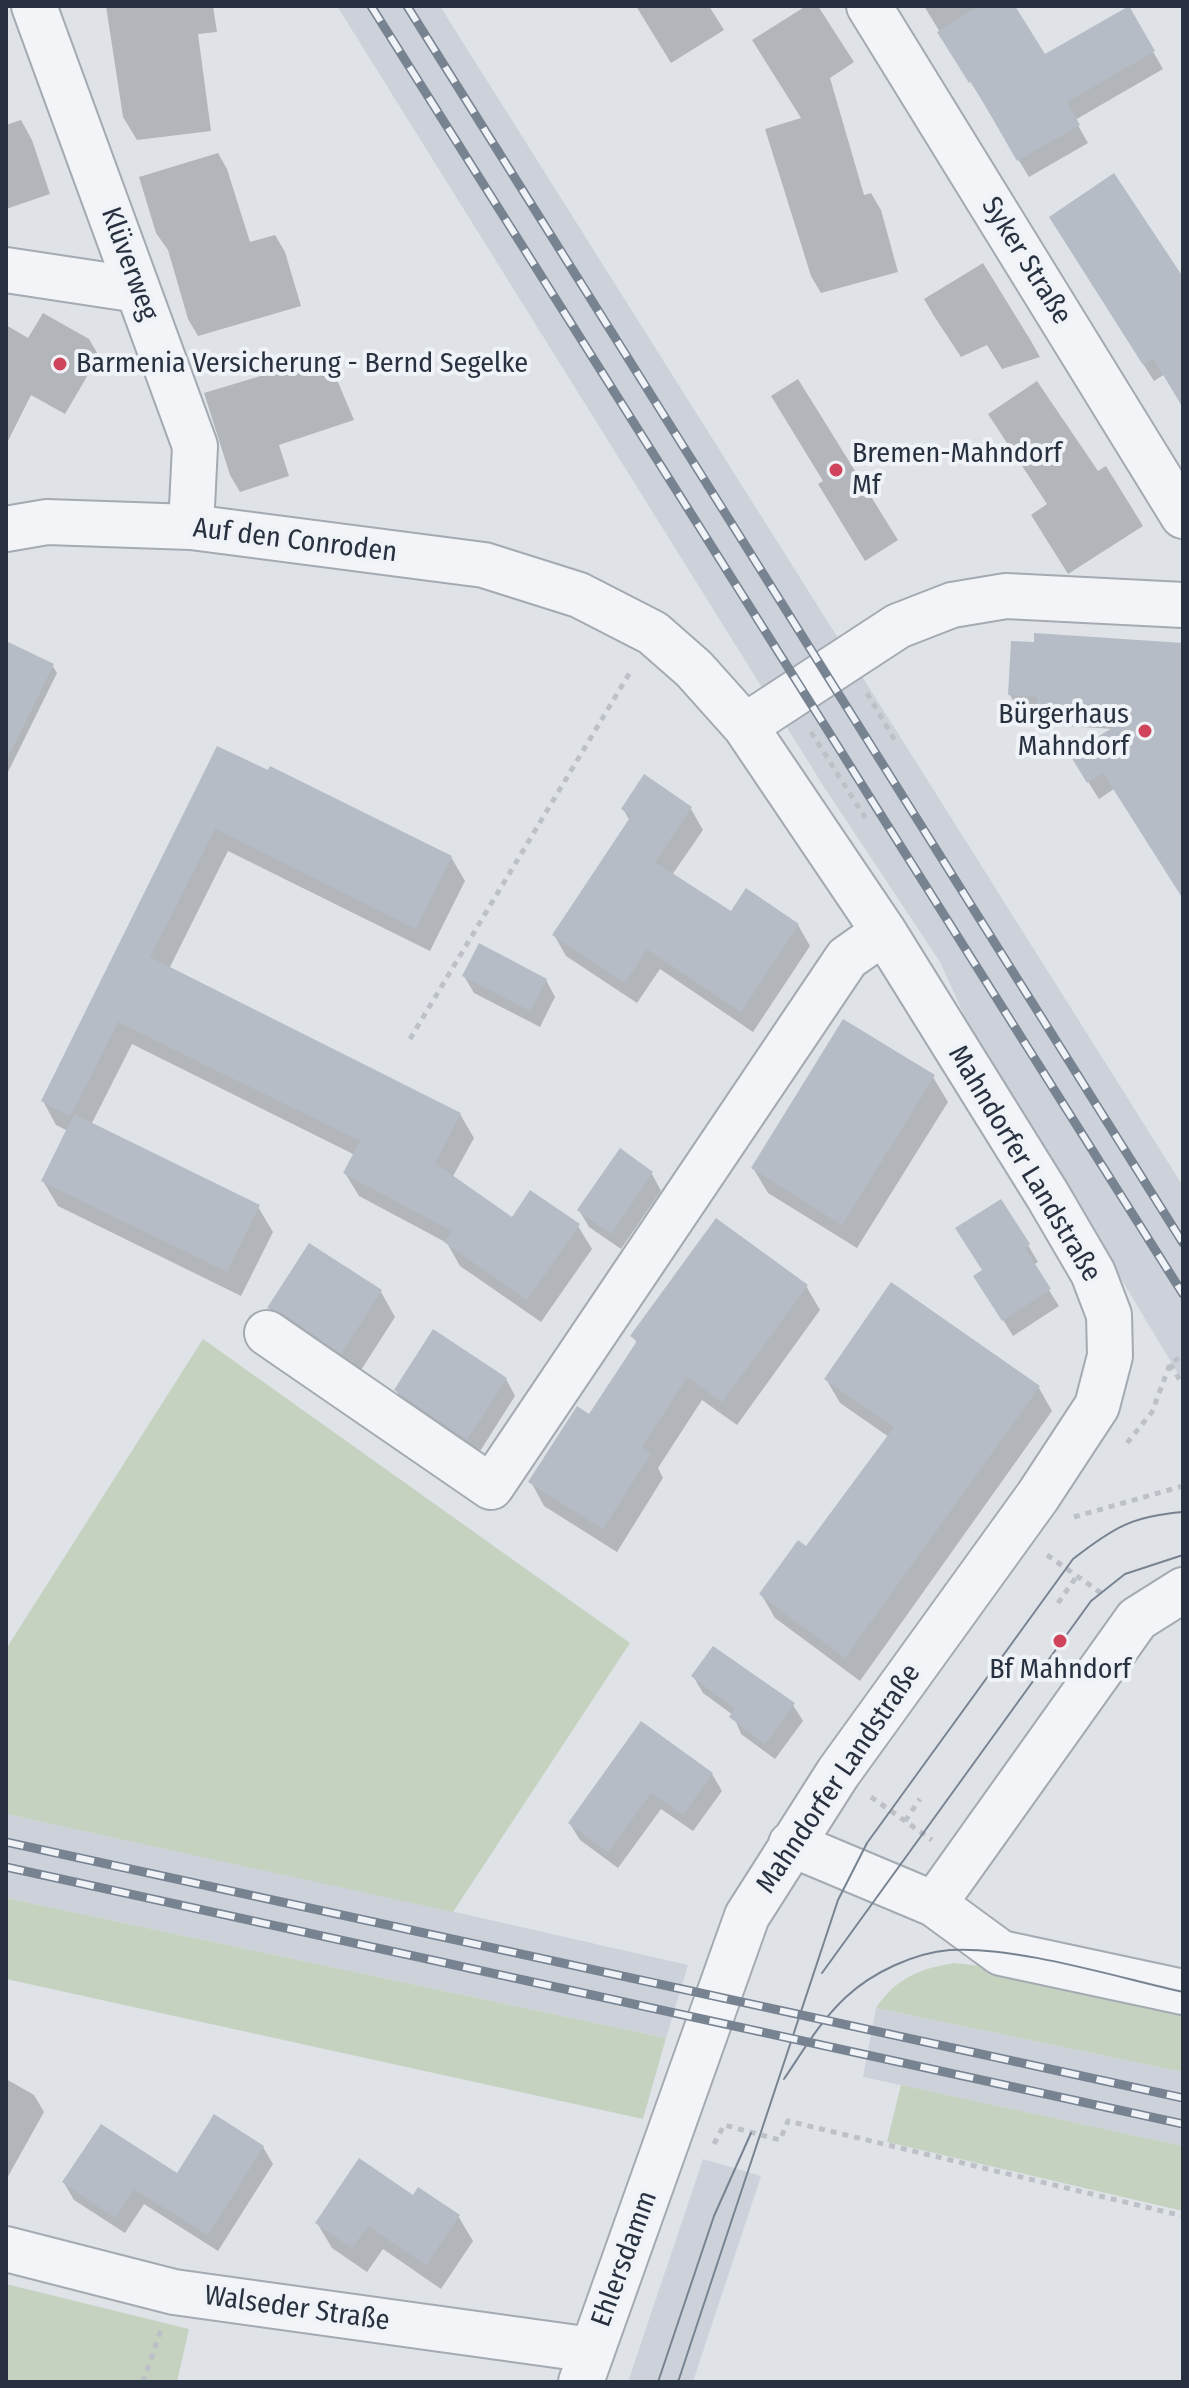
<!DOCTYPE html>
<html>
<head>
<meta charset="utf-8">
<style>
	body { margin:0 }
	#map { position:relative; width:1189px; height:2388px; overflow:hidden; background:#dfe3e8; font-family:"Fira Sans Condensed",sans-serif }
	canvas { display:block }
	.frame { position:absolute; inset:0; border:8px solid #283140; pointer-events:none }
</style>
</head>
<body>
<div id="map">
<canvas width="1189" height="2388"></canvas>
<div class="frame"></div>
</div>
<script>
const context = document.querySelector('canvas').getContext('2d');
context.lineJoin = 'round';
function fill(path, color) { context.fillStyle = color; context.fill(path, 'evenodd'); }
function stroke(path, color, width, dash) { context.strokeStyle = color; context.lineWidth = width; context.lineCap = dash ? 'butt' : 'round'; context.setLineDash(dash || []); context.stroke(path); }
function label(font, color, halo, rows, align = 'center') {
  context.font = font + ' "Fira Sans Condensed",sans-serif'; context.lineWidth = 8; context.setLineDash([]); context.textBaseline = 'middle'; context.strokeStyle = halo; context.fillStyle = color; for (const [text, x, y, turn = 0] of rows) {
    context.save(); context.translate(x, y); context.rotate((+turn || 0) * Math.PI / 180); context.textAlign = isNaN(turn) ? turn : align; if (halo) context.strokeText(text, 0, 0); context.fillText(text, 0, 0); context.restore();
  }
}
const built = new Path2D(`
	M337,6H440L1183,1186V1382L1078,1207L990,1072L940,962L824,787Z
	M6,1814L407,1901L688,1965L666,2038L6,1898Z
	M876,2008L1183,2072V2146L863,2077Z
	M703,2159L761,2176L693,2382H628Z`);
const green = new Path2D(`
	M203,1339L630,1643L453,1912L6,1814V1649Z
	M6,1898L666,2038L643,2119L6,1979Z
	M954,1963L998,1968L1183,2010V2072L876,2008C896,1978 919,1969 954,1963Z
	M901,2085L1183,2146V2211L887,2142Z
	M6,2284L189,2329L177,2382H6Z`);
const shadow = new Path2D(`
	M106,6H213L217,32L198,34L211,131L137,140L123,117Z
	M636,6H709L724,30L671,63Z
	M806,6H818L854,62L830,78L864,195L871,193L881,210L898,272L821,293L811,276L765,129L801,118L752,40Z
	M924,6H1013L1044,56L1128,8L1163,69L1075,120L1088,143L1029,177Z
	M21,120L32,140L50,194L6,209V125Z
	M218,153L227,169L250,242L275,235L285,252L301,306L198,336L188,319L168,250L156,233L139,177Z
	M1061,235L1183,281V405L1165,374L1154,381Z
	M983,263L1031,341L1040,357L1002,369L987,345L961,357L934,316L924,299Z
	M43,313L89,339L99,356L65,414L31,395L6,445V325L28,338Z
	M327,356L354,420L279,445L289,476L240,492L230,475L204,393Z
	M798,379L898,540L865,561L818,484L823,481L771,396Z
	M1037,381L1098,471L1106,466L1143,526L1068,574L1031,515L1047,504L988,414Z
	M6,643L52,665L57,673L6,776Z
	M1183,645V897L1114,789L1099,799L1082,772L1114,729L1048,725L1041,713L1020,712L1010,695Z
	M218,748L451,857L465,881L430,951L228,851L169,969L460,1114L474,1138L452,1178L512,1219L578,1226L592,1249L541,1322L460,1266L447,1243L359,1196L345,1173L355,1155L132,1044L91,1125L258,1207L273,1232L241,1296L58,1206L43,1181L68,1131L56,1125L43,1101Z
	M645,777L691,809L703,830L672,875L731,914L798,925L810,946L753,1032L660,969L637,1003L566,956L554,935L630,821L623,809Z
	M464,976L546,980L555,997L540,1027L474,993Z
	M933,1077L948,1102L857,1248L768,1193L753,1168Z
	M652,1174L661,1191L621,1249L589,1227L579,1210Z
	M1028,1245L1038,1262L1033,1265L1059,1306L1013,1336L976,1276Z
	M806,1286L820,1310L737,1425L702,1400L658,1468L663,1478L617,1552L544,1506L531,1482L590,1417L638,1345L633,1336Z
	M381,1292L395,1317L356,1378L284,1333L269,1308Z
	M506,1379L515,1396L477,1456L406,1407L396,1390Z
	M826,1379L1039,1388L1052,1411L860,1681L775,1618L761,1594L807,1549L889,1437L840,1403Z
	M693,1676L793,1705L803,1721L775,1759L741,1734L733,1715L703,1693Z
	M641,1724L712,1774L722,1791L693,1831L661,1809L618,1868L580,1840L570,1824Z
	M6,2079L34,2095L44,2112L6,2180Z
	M263,2147L273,2164L218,2251L144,2204L125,2233L74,2200L64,2183L178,2176Z
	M413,2198L458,2216L473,2241L441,2289L383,2249L367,2272L332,2248L317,2223Z`);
const building = new Path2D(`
	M978,6H1015L1045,54L1129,6L1155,51L1067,102L1080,125L1017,161L971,81L969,83L937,32Z
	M1114,173L1183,277V408L1153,358L1143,365L1049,217Z
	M1034,633L1183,643V899L1103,773L1087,783L1070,755L1133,714L1036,708L1037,697L1008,695L1011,641L1034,642Z
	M6,641L54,664L6,762Z
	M217,746L268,770L270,766L452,856L416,929L215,829L150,957L461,1113L435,1163L512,1217L530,1190L580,1224L527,1300L444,1242L452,1231L343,1173L360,1141L118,1022L70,1117L41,1101Z
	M644,774L692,807L655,862L731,911L746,888L799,924L741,1012L647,949L625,983L552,935L631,816L621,809Z
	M479,943L547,979L530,1011L462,976Z
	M843,1019L935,1075L842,1225L751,1168Z
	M74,1114L260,1205L227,1272L41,1181Z
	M620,1148L653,1172L611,1234L577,1210Z
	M1001,1199L1030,1244L1025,1248L1051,1289L1002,1321L973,1276L982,1270L955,1228Z
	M716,1218L808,1285L722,1402L687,1377L642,1447L651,1453L603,1529L528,1482L577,1406L589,1414L637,1341L630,1336Z
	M309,1243L382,1290L341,1354L281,1312L267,1308Z
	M891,1282L1040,1386L845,1658L759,1594L798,1540L806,1546L894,1427L824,1379Z
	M433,1329L507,1378L467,1440L394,1390Z
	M713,1646L795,1703L765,1744L729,1717L735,1709L691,1676Z
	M641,1721L713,1773L683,1815L651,1793L608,1852L568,1823Z
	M214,2114L264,2146L208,2235L134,2189L115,2218L62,2182L101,2124L177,2173Z
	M359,2158L413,2195L418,2187L460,2215L426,2265L368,2226L352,2248L315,2223Z`);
const path = new Path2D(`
	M867,693L897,744
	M811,732L868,822
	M410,1039L632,669
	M1170,1364L1183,1385
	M1127,1443L1152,1412L1170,1364L1183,1355
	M1074,1517L1183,1486
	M1047,1555L1104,1595
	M1058,1603L1077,1576
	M871,1797L932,1840
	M905,1821L920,1799
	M714,2144L724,2125L780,2140L788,2121L1183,2216
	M143,2382L161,2330`);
const minor = new Path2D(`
	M34,6L195,446L191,527
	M869,6L1183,516
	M6,270L138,290
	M6,529L47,522L191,527L484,565L579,595L653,633L694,669L745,726L884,932L1048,1196L1093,1273L1109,1315L1110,1356L1097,1406L1038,1496L838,1773L747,1916L581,2382
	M745,726L898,626L952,605L1006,596L1183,605
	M267,1333L491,1487L847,958L884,932
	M791,1844L934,1904L1001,1953L1183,1992
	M934,1904L1137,1619L1183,1590
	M6,2249L174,2292L592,2350`);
const tram = new Path2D(`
	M822,1973L1091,1601L1125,1574L1183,1555
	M784,2079C803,2051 821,2020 846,1997C873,1972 914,1953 950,1950C1016,1946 1116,1977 1183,1992
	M658,2382L714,2216L751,2133
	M678,2382L838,1900L867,1843L1073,1559C1113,1528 1132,1516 1183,1512`);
const rail = new Path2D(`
	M371,6L1183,1294
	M407,6L1183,1243
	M6,1842L1183,2098
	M6,1867L1183,2124`);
const markers = [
	[60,364,8,"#cf435b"],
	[836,470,8,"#cf435b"],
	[1145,731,8,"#cf435b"],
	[1060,1641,8,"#cf435b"]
];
const streetNames = [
	["Syker Straße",1026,261,58],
	["Klüverweg",129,264,70],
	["Auf den Conroden",295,541,7],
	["Mahndorfer Landstraße",1024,1164,59],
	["Mahndorfer Landstraße",839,1779,-56],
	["Ehlersdamm",625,2259,-70],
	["Walseder Straße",297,2309,8]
];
const poiNames = [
	["Barmenia Versicherung - Bernd Segelke",76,364],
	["Bremen-Mahndorf",852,454],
	["Mf",852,486],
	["Bürgerhaus",1129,715,"right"],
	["Mahndorf",1129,747,"right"],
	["Bf Mahndorf",1060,1670,"center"]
];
fill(built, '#cdd2da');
fill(green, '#c5d2c0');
fill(shadow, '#0003');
fill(building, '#b6bcc5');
stroke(minor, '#a4aab2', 48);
stroke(path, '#bdc1c7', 5, [6, 6]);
stroke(minor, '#f2f4f7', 44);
stroke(tram, '#788392', 2);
stroke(rail, '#788392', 9);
stroke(rail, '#eff2f6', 6, [18]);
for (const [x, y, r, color] of markers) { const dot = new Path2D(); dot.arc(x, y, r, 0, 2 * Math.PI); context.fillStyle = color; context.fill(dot); stroke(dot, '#eff2f6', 3); }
label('28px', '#283140', '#eff2f6', streetNames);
label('28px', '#283140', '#eff2f6', poiNames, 'left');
</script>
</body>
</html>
